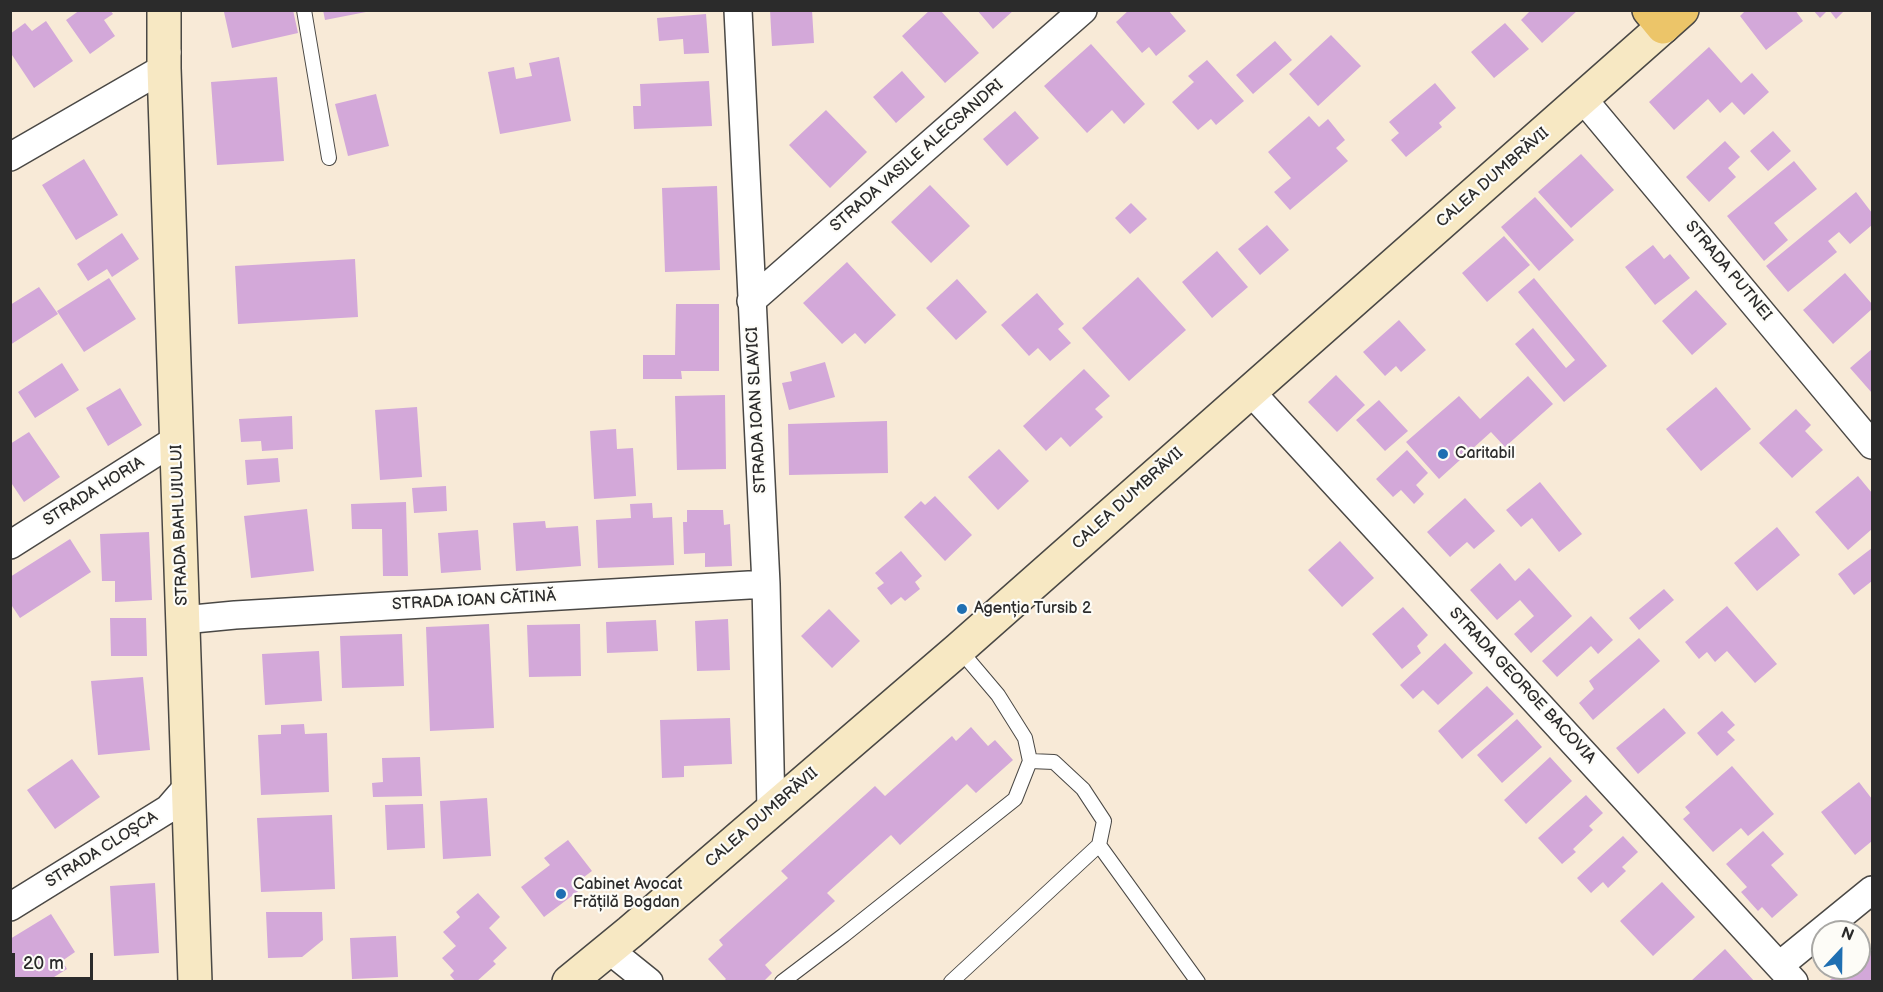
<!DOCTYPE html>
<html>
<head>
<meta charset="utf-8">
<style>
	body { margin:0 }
	#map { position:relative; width:1883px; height:992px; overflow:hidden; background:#f8ead7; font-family:"Balsamiq Sans",sans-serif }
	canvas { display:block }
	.frame { position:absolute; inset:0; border:12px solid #2b2b2b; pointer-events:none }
	.north { position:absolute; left:1811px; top:920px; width:60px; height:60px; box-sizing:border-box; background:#fdfcf7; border:2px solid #a9a8a5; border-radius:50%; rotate:22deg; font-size:16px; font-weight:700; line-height:24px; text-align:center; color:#2b2b2b }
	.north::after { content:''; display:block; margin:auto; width:21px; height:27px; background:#1f6fb2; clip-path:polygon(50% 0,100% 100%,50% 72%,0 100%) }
	.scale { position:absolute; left:12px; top:953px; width:81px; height:27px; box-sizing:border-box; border:3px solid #2b2b2b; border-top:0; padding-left:8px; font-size:18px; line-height:21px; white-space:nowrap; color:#2b2b2b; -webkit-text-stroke:4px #fdfcf7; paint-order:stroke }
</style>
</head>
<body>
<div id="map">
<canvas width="1883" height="992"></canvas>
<div class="frame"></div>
<div class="north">N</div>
<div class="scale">20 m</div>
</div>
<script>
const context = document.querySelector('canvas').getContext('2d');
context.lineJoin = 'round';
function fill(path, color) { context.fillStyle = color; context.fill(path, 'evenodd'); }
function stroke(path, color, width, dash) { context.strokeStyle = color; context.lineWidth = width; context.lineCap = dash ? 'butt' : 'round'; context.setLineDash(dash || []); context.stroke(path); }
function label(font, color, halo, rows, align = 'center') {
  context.font = font + ' "Balsamiq Sans",sans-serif'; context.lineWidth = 4.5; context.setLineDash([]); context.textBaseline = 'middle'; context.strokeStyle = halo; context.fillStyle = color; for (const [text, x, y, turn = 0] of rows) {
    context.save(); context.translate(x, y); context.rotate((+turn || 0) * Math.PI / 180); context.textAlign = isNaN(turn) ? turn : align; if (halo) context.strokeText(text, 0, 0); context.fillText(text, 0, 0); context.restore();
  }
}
const building = new Path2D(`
	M80,10H110L113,14L104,20L115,36L90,54L66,20Z
	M231,10H293L298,33L232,48L224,12Z
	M323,10H366V12L325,20Z
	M770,10H812L814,43L772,46Z
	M930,10H940L979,53L945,83L902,36Z
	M977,10H1014L993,29Z
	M1129,10H1168L1186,31L1156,56L1149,47L1142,53L1116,22Z
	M1531,10H1578L1542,43L1521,20Z
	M1746,10H1795L1803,21L1766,50L1740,16Z
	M1813,10H1828L1820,18Z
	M1829,10H1845L1836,19Z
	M706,14L709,53L684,54L683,39L659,41L657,18Z
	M46,21L73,61L34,88L10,52V34L25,23L32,31Z
	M1505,23L1529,49L1494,78L1471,52Z
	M1331,35L1361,66L1318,106L1289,74Z
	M1275,41L1292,60L1253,94L1236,75Z
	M1091,44L1145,104L1124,124L1112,110L1087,133L1044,86Z
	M1709,47L1741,83L1752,73L1769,92L1744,115L1732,102L1720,113L1708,99L1674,130L1649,102Z
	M559,57L571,121L500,134L488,72L514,67L516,79L532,76L529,63Z
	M1207,60L1244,101L1216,125L1211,119L1198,130L1172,102L1194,82L1188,76Z
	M902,71L925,97L896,123L873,97Z
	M277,77L284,161L217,165L211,82Z
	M709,81L712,126L634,129L633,106H641L640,84Z
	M1435,83L1456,108L1439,123L1442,127L1406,157L1391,140L1399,133L1389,122Z
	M376,94L389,146L348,156L335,104Z
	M826,110L867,152L830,188L789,145Z
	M1015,111L1039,138L1007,166L983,139Z
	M1309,116L1319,127L1328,119L1345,140L1336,148L1348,161L1290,210L1274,192L1291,178L1268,152Z
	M1773,131L1791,151L1768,171L1750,151Z
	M1725,141L1740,157L1728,168L1736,177L1709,202L1686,177Z
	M1581,154L1614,190L1571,228L1538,192Z
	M84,159L118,215L76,240L42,185Z
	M1794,161L1817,189L1774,223L1788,240L1764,261L1727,216Z
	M930,185L970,226L931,263L891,222Z
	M717,186L720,270L665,272L662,188Z
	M1856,192L1872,213V225L1850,244L1839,232L1828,241L1837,252L1788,292L1766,266Z
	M1535,197L1574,240L1539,271L1501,227Z
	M1131,203L1147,219L1130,234L1115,218Z
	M1267,225L1289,250L1260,275L1238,249Z
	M122,233L139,259L112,277L107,269L88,281L77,264Z
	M1504,236L1530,265L1487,302L1462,273Z
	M1653,245L1664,259L1670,254L1690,278L1655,305L1625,267Z
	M1217,251L1248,287L1212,318L1182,282Z
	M355,259L358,317L238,324L235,266Z
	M847,262L896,315L865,344L855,333L842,344L803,303Z
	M1845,273L1872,304V309L1833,344L1803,310Z
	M1138,277L1186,330L1129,381L1082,328Z
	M109,278L136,319L84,352L57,311Z
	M1534,278L1607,366L1564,402L1515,344L1533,328L1566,368L1575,360L1518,292Z
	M957,279L987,312L956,340L926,308Z
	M39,287L58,314L10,345V305Z
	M1696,290L1727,324L1692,355L1662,321Z
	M1037,293L1064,324L1058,329L1071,343L1050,361L1038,348L1029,356L1001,325Z
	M676,304H719V371H681L682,379H643V355H675Z
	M1399,320L1426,350L1401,372L1396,366L1385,376L1363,352Z
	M1872,349V393L1850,368Z
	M825,362L835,397L789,410L782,383L792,381L790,372Z
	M62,363L79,390L35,418L18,392Z
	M1084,369L1110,396L1095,409L1103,417L1070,447L1061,437L1046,451L1023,426Z
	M1336,375L1365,405L1337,432L1308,402Z
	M1528,376L1553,404L1505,447L1491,432L1439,479L1406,442L1459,396L1480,419Z
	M1716,387L1751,429L1701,471L1666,429Z
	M120,388L142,425L108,446L86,408Z
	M725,395L726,469L677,470L675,396Z
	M1379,400L1408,431L1385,451L1356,420Z
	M417,407L422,477L380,480L375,410Z
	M1796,409L1811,425L1805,431L1823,450L1792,478L1759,443Z
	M292,416L293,449L262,451L261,441L241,442L239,419Z
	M887,421L888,473L789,475L788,424Z
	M616,429L617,449L633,448L636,496L594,499L590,431Z
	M29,432L60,477L24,502L10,481V444Z
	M999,449L1029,481L998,510L968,477Z
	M1407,450L1428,473L1416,485L1424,494L1414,504L1401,490L1393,497L1376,479Z
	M278,458L280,482L247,485L245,460Z
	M1858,476L1872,493V529L1848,550L1815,512Z
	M1540,482L1582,534L1559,552L1532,518L1521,527L1506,510Z
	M446,486L447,511L414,513L412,488Z
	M935,496L972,535L945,561L904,517L921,501L925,505Z
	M1465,498L1495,531L1474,549L1467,542L1450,557L1427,532Z
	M406,502L408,576H383L382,529H352L351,504Z
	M652,503L653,518L672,517L674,565L598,568L596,520L631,518L630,504Z
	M307,509L314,571L251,578L244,516Z
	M687,510H723L724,525L730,524L732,566L705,567V553L684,554L683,522H687Z
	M545,521L546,528L578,526L581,566L516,571L513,523Z
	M1777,527L1800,555L1757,591L1734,563Z
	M478,530L481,570L441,573L438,533Z
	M149,532L152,600L115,602V581H102L100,534Z
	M70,539L91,572L20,618L10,603V577Z
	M1340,541L1374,578L1342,607L1308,570Z
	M1872,548V581L1854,595L1838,574Z
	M901,551L922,576L915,582L920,589L905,601L901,597L891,605L877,588L884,583L875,573Z
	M1500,563L1515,581L1529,568L1572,616L1531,653L1514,634L1534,616L1520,600L1497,620L1470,590Z
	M1664,589L1674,600L1639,630L1629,618Z
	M1727,606L1777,664L1755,683L1727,651L1715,662L1707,652L1699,659L1685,642Z
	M1403,607L1428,635L1417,646L1421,653L1402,669L1372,634Z
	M829,609L860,641L832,668L801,636Z
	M1591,616L1613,640L1598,654L1591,646L1557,677L1542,661Z
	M110,618H146L147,656H111Z
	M728,619L730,670L697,671L695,621Z
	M656,620L658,651L607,653L606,622Z
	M489,624L494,728L430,731L426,627Z
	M580,624L581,676L529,677L527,625Z
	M402,634L404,686L342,688L340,636Z
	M1639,638L1660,661L1593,720L1579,703L1594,689L1589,681Z
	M1445,643L1473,673L1438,705L1423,690L1413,699L1400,685Z
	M319,651L322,701L265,705L262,654Z
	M143,677L150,750L98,755L91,681Z
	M1487,686L1514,714L1462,759L1438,731Z
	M1664,708L1686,733L1638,774L1616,748Z
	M1722,711L1735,725L1727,732L1735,740L1717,756L1697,733Z
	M730,718L732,764L684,766V777L662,778L660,720Z
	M1517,719L1542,747L1502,783L1477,755Z
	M304,724L305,734L327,733L329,792L261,795L258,735L281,734V725Z
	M971,727L988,746L995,740L1013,760L976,793L967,784L900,845L891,835L827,893L835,901L765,965L772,973L763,982H723L726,979L708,959L723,945L719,940L788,878L781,871L875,786L885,796L952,736L956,741Z
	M420,757L422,796L373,797L372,783L383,782L382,758Z
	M1550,757L1572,781L1526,824L1504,800Z
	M72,759L100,797L55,829L27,790Z
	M1732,766L1774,814L1748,836L1741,828L1713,852L1683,819L1690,813L1685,807Z
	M1859,782L1872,799V841L1855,855L1821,812Z
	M1586,795L1603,813L1589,826L1593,830L1573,849L1576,852L1562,864L1538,838Z
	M487,798L491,856L443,859L440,801Z
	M423,804L425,848L387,850L385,805Z
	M332,815L335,889L261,892L257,818Z
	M1763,831L1784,854L1771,865L1798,895L1772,918L1762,907L1758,911L1741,892L1747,887L1726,864Z
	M1623,836L1638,852L1622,867L1626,871L1608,888L1603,882L1591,893L1577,878Z
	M568,840L592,871L576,883L581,889L544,917L521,887L550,865L544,858Z
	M1662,882L1695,917L1653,956L1620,921Z
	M155,883L159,953L114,956L110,886Z
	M478,893L500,917L489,928L507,948L493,961L496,964L476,982H456L450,975L454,971L442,958L456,946L443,932L460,917L456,912Z
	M266,912H322L323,940L302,957L268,958Z
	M51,914L75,952L62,961L67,969L46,982H10V939Z
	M396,936L398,977L352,979L350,938Z
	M1866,946L1872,952V982H1828L1842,968H1859V953Z
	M1725,949L1755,982H1690Z`);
const service = new Path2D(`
	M304,10L329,158
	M1099,845L1198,982
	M782,982L844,935L1015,799L1030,761L1025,738L998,695L959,649
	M951,982L1099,845L1104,821L1083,789L1054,762L1030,761`);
const minor = new Path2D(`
	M738,10L766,584L771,810
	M1583,99L1872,445
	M10,157L164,68L167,52
	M751,301L1083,10
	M1250,391L1794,982
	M10,545L177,439
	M183,620L235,615L766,584
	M10,907L168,809L188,786
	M608,949L649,982
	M1780,965L1872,890`);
const secondary = new Path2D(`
	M164,10V68L195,982
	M569,982L630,932L959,649L1663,27`);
const primary = new Path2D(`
	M1649,10L1663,27L1682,10`);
const markers = [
	[1443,454,6,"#1f6fb2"],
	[962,609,6,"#1f6fb2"],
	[561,894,6,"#1f6fb2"]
];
const streetNames = [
	["STRADA VASILE ALECSANDRI",917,156,-41],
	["CALEA DUMBRĂVII",1493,178,-41],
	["STRADA PUTNEI",1728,271,50],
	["STRADA IOAN SLAVICI",757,410,-93],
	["STRADA HORIA",94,492,-32],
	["CALEA DUMBRĂVII",1128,499,-42],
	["STRADA BAHLUIULUI",180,525,-92],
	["STRADA IOAN CĂTINĂ",474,601,-3],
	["STRADA GEORGE BACOVIA",1522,686,47],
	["CALEA DUMBRĂVII",762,818,-41],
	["STRADA CLOȘCA",102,850,-32]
];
const poiNames = [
	["Caritabil",1455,454],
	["Agenția Tursib 2",974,609],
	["Cabinet Avocat",573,885],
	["Frățilă Bogdan",573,903]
];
fill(building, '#d3a8d9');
stroke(service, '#4a4845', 16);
stroke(minor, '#4a4845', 30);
stroke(secondary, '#4a4845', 36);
stroke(primary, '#4a4845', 36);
stroke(service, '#fff', 14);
stroke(minor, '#fff', 27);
stroke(secondary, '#f7e8c3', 33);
stroke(primary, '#ecc569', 33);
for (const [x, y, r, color] of markers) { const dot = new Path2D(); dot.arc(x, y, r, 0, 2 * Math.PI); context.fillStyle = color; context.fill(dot); stroke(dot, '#fdfcf7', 2); }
label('16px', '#2b2b2b', '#fdfcf7', streetNames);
label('16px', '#2b2b2b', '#fdfcf7', poiNames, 'left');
</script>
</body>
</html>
